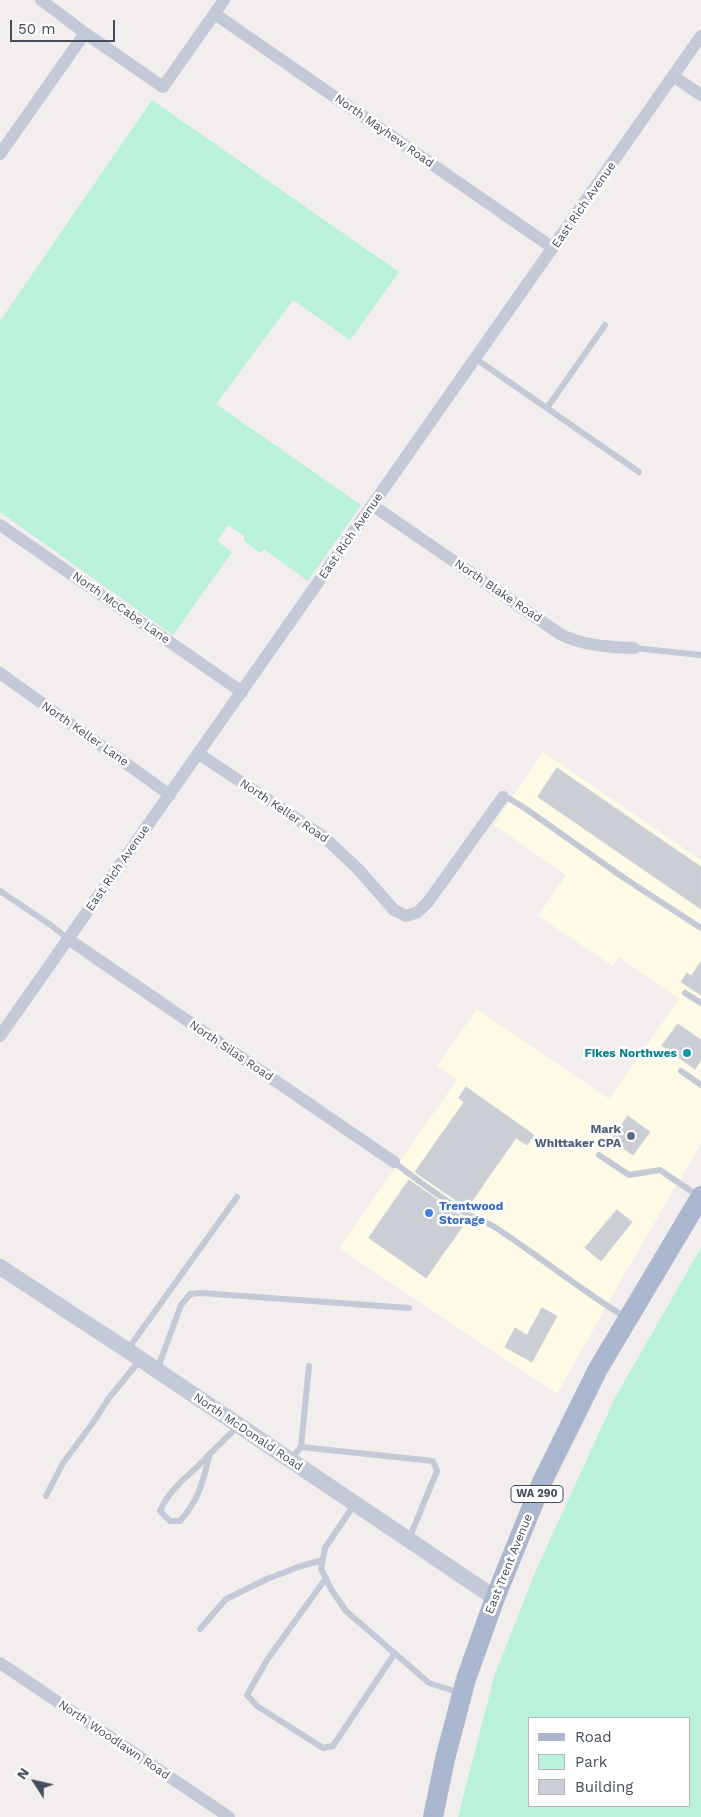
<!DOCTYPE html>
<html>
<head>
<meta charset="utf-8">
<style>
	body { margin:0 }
	#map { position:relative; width:701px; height:1817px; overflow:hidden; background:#f1eeed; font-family:"Work Sans",sans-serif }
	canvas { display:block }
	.legend { position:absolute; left:528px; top:1717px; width:162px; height:90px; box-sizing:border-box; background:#fff; border:1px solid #b5b7be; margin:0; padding:6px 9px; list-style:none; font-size:15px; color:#454c5c }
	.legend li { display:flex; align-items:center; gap:10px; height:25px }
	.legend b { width:25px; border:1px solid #b5b7be }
	.north { position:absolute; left:10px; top:1757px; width:50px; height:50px; -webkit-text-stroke:4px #fff; paint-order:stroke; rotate:305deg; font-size:14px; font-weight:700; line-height:20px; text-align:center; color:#454c5c }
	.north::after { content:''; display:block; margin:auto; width:18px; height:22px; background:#454c5c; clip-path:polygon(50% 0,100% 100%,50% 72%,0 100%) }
	.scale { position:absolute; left:10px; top:20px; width:105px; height:22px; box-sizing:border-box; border:2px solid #454c5c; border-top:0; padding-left:6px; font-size:15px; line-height:18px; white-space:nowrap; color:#454c5c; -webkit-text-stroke:4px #fff; paint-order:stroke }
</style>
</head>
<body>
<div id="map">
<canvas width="701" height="1817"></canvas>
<ul class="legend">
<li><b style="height:6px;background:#abb6cf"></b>Road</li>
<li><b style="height:14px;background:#b9f1db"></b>Park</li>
<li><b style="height:14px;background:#ccced6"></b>Building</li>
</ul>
<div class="north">N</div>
<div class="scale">50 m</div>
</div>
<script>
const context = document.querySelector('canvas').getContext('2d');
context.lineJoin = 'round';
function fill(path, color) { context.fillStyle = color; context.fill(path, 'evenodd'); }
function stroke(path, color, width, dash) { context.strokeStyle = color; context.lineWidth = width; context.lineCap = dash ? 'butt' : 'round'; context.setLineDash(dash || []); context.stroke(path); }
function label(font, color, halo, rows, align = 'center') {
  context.font = font + ' "Work Sans",sans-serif'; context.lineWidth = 5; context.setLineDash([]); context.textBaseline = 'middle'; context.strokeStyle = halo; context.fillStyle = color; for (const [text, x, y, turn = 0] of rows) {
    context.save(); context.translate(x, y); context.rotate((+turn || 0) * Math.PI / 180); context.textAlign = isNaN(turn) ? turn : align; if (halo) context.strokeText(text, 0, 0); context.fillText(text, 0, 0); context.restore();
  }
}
const commercial = new Path2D(`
	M543,752L701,860V1144L629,1266L557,1394L339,1248L457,1080L437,1066L477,1009L609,1099L679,999L619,957L613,966L538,916L566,875L494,825Z`);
const green = new Path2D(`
	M152,100L399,272L350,340L293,300L216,404L361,505L308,581L264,549L260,553L244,541V536L228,525L217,541L232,552L173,635L0,512V321Z
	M701,1248V1817H458L494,1677L537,1568L615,1398ZM530,1718H690V1806H530Z`);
const building = new Path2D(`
	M557,768L701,867V909L538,797Z
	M701,962V995L681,982L687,973L691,976Z
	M678,1024L701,1040V1060L695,1069L662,1046Z
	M466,1087L534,1135L527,1145L516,1138L467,1208L415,1172L464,1102L459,1098Z
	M628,1116L650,1132L633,1155L611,1140Z
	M409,1180L461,1216L459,1219L465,1223L426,1278L369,1238Z
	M617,1210L632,1222L601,1261L585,1248Z
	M542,1308L557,1316L532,1362L505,1347L515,1328L527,1335Z`);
const service = new Path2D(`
	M476,359L639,472
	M547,408L605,325
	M634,648L701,655
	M503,797L510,799L526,809L624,878L701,928
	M0,891L52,926L68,939
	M685,993L701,1003
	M681,1071L701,1085
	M599,1155L629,1175L660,1170L697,1195
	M394,1162C416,1180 441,1197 465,1213C474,1218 484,1221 493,1226C538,1255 579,1289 625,1317
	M128,1349L237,1197
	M157,1370L181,1305L190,1294L201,1293L409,1308
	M301,1447L309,1366
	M210,1453C203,1481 200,1498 180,1521H170L160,1511C168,1492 183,1480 198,1466C211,1453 224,1439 238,1427
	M291,1459L301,1447L433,1461L437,1471L409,1539
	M46,1496L63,1463L92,1424L109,1398L140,1360
	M354,1505L325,1548L321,1569L331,1589L346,1611L429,1683L460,1693
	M326,1578L267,1660L247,1695L257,1706L323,1748L333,1746L395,1653
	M200,1629L226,1599L267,1579L301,1566L323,1560`);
const minor = new Path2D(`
	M41,0L85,33L163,87L224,0
	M215,14L553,248
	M673,76L701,95
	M0,154L85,33
	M372,505L560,634C583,646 609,647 634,648
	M0,525L242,692
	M0,673L170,795
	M199,754L324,837L358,869L394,910L406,916L418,912L428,902L503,797
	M68,939L394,1162
	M0,1036L701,36
	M0,1663L229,1817`);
const tertiary = new Path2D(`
	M0,1267L127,1350L495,1598`);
const primary = new Path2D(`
	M433,1817L445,1759L466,1679L495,1598L542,1482L598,1369L701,1196`);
const markers = [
	[687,1053,5,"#0f9aa8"],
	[631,1136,5,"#5c6f8a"],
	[429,1213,5,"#3f7fe0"]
];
const shields = [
	[537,1494,52]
];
const shieldNames = [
	["WA 290",537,1494]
];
const streetNames = [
	["North Mayhew Road",384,131,35],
	["East Rich Avenue",584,205,-55],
	["East Rich Avenue",351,536,-55],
	["North Blake Road",498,591,34],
	["North McCabe Lane",121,608,35],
	["North Keller Lane",85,734,35],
	["North Keller Road",284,811,34],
	["East Rich Avenue",118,868,-55],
	["North Silas Road",231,1051,34],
	["North McDonald Road",248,1432,34],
	["East Trent Avenue",509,1564,-68],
	["North Woodlawn Road",114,1740,34]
];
const cultureNames = [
	["Fikes Northwes",677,1053]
];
const serviceNames = [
	["Mark",621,1129],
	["Whittaker CPA",621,1143]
];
const shopNames = [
	["Trentwood",439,1206],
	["Storage",439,1220]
];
fill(commercial, '#fdfbe5');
fill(green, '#b9f1db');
fill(building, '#ccced6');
stroke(building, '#d1d2da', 1);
stroke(service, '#c3c9d6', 6);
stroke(minor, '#c3c9d6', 12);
stroke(tertiary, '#c3c9d6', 16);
stroke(primary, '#abb6cf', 20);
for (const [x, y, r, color] of markers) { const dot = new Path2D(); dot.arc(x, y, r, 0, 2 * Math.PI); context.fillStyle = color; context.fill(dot); stroke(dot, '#fff', 2); }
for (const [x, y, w] of shields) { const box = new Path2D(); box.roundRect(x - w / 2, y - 8.5, w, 17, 4); context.fillStyle = '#fff'; context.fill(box); stroke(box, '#454c5c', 1); }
label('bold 11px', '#454c5c', null, shieldNames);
label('12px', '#454c5c', '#fff', streetNames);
label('bold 12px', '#0d838f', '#fff', cultureNames, 'right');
label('bold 12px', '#4e5e75', '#fff', serviceNames, 'right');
label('bold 12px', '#366cbe', '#fff', shopNames, 'left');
</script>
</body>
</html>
